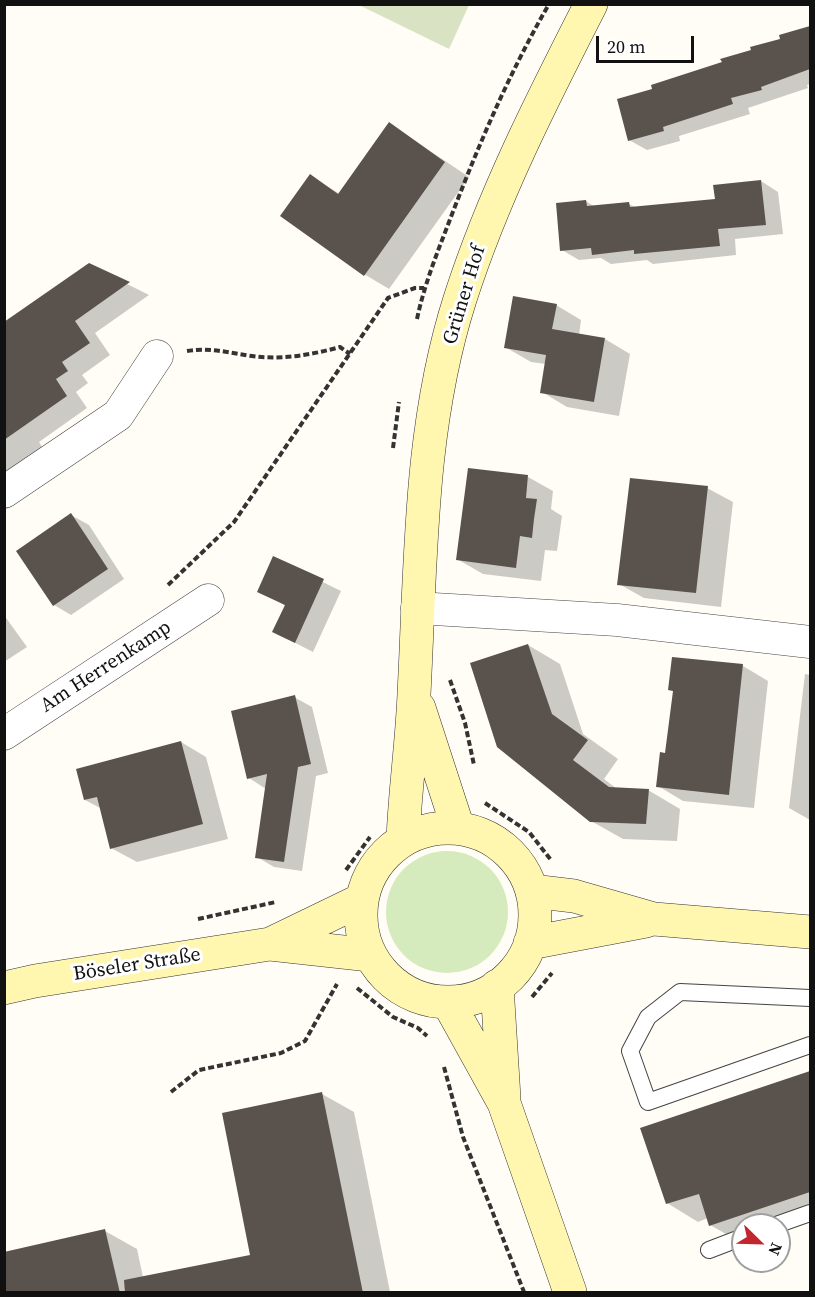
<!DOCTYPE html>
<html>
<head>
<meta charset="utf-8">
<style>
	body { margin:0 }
	#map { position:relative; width:815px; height:1297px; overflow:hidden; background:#fffdf5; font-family:"Source Serif 4",serif }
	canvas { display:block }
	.frame { position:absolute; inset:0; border:6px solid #111; pointer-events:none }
	.north { position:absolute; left:731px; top:1213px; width:60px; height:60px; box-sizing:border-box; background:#fff; border:2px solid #a0a0a0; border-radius:50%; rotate:113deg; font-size:16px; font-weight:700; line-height:24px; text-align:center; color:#111 }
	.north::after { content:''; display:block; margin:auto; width:21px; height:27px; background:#c4262e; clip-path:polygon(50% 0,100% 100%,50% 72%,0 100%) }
	.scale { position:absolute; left:596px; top:36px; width:98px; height:27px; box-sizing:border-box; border:3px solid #111; border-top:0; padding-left:8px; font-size:18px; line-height:21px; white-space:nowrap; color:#111; -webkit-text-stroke:4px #fff; paint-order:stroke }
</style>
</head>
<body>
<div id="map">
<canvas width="815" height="1297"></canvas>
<div class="frame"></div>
<div class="north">N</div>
<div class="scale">20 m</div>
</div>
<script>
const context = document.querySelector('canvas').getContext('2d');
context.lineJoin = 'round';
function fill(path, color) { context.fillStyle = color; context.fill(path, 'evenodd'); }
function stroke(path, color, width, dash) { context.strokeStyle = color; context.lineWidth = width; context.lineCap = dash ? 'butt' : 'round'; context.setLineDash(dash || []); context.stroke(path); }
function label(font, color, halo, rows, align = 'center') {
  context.font = font + ' "Source Serif 4",serif'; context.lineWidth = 6; context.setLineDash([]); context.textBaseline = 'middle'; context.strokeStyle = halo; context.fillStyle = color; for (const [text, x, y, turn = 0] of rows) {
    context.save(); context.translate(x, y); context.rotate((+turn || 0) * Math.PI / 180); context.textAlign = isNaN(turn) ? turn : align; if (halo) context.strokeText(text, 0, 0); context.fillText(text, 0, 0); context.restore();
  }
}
const green = new Path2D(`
	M386 912a61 61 0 1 1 122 0a61 61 0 1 1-122 0Z`);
const cemetery = new Path2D(`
	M359,5H469L449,49Z`);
const shadow = new Path2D(`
	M809,28L810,84L807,85L808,88L748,108L750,114L679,136L680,141L647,150L629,140L654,90Z
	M390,124L469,177L389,289L364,274L310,176L340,194Z
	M761,181L778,192L783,234L735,239L736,255L653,264L647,260L611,264L601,258L579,260L562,250L586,201L595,207L629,204L637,208L716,200Z
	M89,265L149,295L95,333L110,355L82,375L88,383L76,392L87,408L39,442L44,450L4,476V366Z
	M556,305L581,320L579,335L605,339L630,354L619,416L567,407L542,392L546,364L531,362L505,347Z
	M528,477L553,491L551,509L562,516L557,551L545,550L541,581L483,574L457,559Z
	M707,488L733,502L721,607L644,598L619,584Z
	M71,515L89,525L124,579L71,615L54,605Z
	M274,558L341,591L313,652L274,632L286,606L259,591Z
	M4,615L27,647L4,662Z
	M528,645L560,664L583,734L618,759L604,779L617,789L648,790L680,809L677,841L623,839L591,821L498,746Z
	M673,658L743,666L768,681L754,808L683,801L658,786L666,754L674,692L670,689Z
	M805,674L810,675V820L789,808Z
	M294,697L312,707L328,773L316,776L302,871L274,867L257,857L266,789L249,778Z
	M181,742L206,757L228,839L137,862L111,848L102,809L85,800Z
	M810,1073V1220L779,1225H743L742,1243L710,1225L708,1218L698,1222L667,1203L642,1128Z
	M322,1094L354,1112L390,1292H4L105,1231L137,1249L143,1277L252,1256Z`);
const building = new Path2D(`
	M810,26V69L761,87L762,90L731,98L733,104L663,127L664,131L628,141L617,99L652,89L651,85L722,62L720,59L751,50L750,47L780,39L779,35Z
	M389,122L445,162L364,276L280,216L310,174L338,194Z
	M761,180L766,225L718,229L720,246L634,254V250L592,255L591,248L560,251L556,203L586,200L587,206L629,202L630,207L715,199L713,185Z
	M89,263L130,282L75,321L90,343L62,362L68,371L56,379L67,396L4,440V322Z
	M513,296L557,304L552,329L605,338L594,402L540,393L546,355L504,348Z
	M468,468L528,475L526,498L537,499L534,519L532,538L520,536L516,568L456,560Z
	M630,478L708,486L696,593L617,585Z
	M71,513L108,569L53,606L16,551Z
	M273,556L324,579L295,643L272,632L285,605L257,592Z
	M528,644L552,714L588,740L573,760L609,787L649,789L646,824L590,822L497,747L470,663Z
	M672,657L743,664L729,795L656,787L660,752L665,753L673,691L668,690Z
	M295,695L311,764L298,767L284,862L255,858L267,774L247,779L231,711Z
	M181,741L203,824L110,849L97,797L84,800L76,769Z
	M810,1071V1192L709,1226L699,1194L666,1204L640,1128Z
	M322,1092L363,1293H125L124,1280L250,1255L222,1113Z
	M105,1229L120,1293H4V1252Z`);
const path = new Path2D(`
	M417,319C425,281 440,246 454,209C482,137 510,72 549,4
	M187,351C210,347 229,353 252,356C282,360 311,355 340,347L350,354
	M393,448L399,402
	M168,585L234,522L388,298L415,288H424
	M450,680L465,723L474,765
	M485,803L529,832L551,860
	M346,870L370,837
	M198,919L276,902
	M357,988L393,1017L418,1028L427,1036
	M532,997L552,973
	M444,1067L463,1137L524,1292
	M171,1092L199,1070L281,1053L305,1041L337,984`);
const lane = new Path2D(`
	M810,998L680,992L648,1017L630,1051L648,1102L810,1045
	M776,1225L810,1213
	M709,1250L743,1237`);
const street = new Path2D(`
	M4,492L118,415L157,356
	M417,608L617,620L810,642
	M4,734L208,600`);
const secondary = new Path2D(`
	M419,708L458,828
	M361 915a87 87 0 1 1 174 0a87 87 0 1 1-174 0Z
	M403,839C405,790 412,743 414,694C421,561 419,427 460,299C493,196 542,100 591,4
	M532,891L574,896L654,919L810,932
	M530,943L646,921
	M270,944L361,900
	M497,986L504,1098
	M4,988L35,981L270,944L370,955
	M448,1002L504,1103L570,1292`);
const streetNames = [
	["Grüner Hof",465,295,-73],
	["Am Herrenkamp",106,667,-33],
	["Böseler Straße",137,965,-9]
];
fill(green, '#d5ebbd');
fill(cemetery, '#d9e3c4');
fill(shadow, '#0003');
fill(building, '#5a524d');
stroke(lane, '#444', 18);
stroke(street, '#444', 33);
stroke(secondary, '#333', 34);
stroke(path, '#333', 4, [6, 3]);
stroke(lane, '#fff', 16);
stroke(street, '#fff', 32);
stroke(secondary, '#fff6b0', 33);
label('20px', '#111', '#fff', streetNames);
</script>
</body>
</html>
